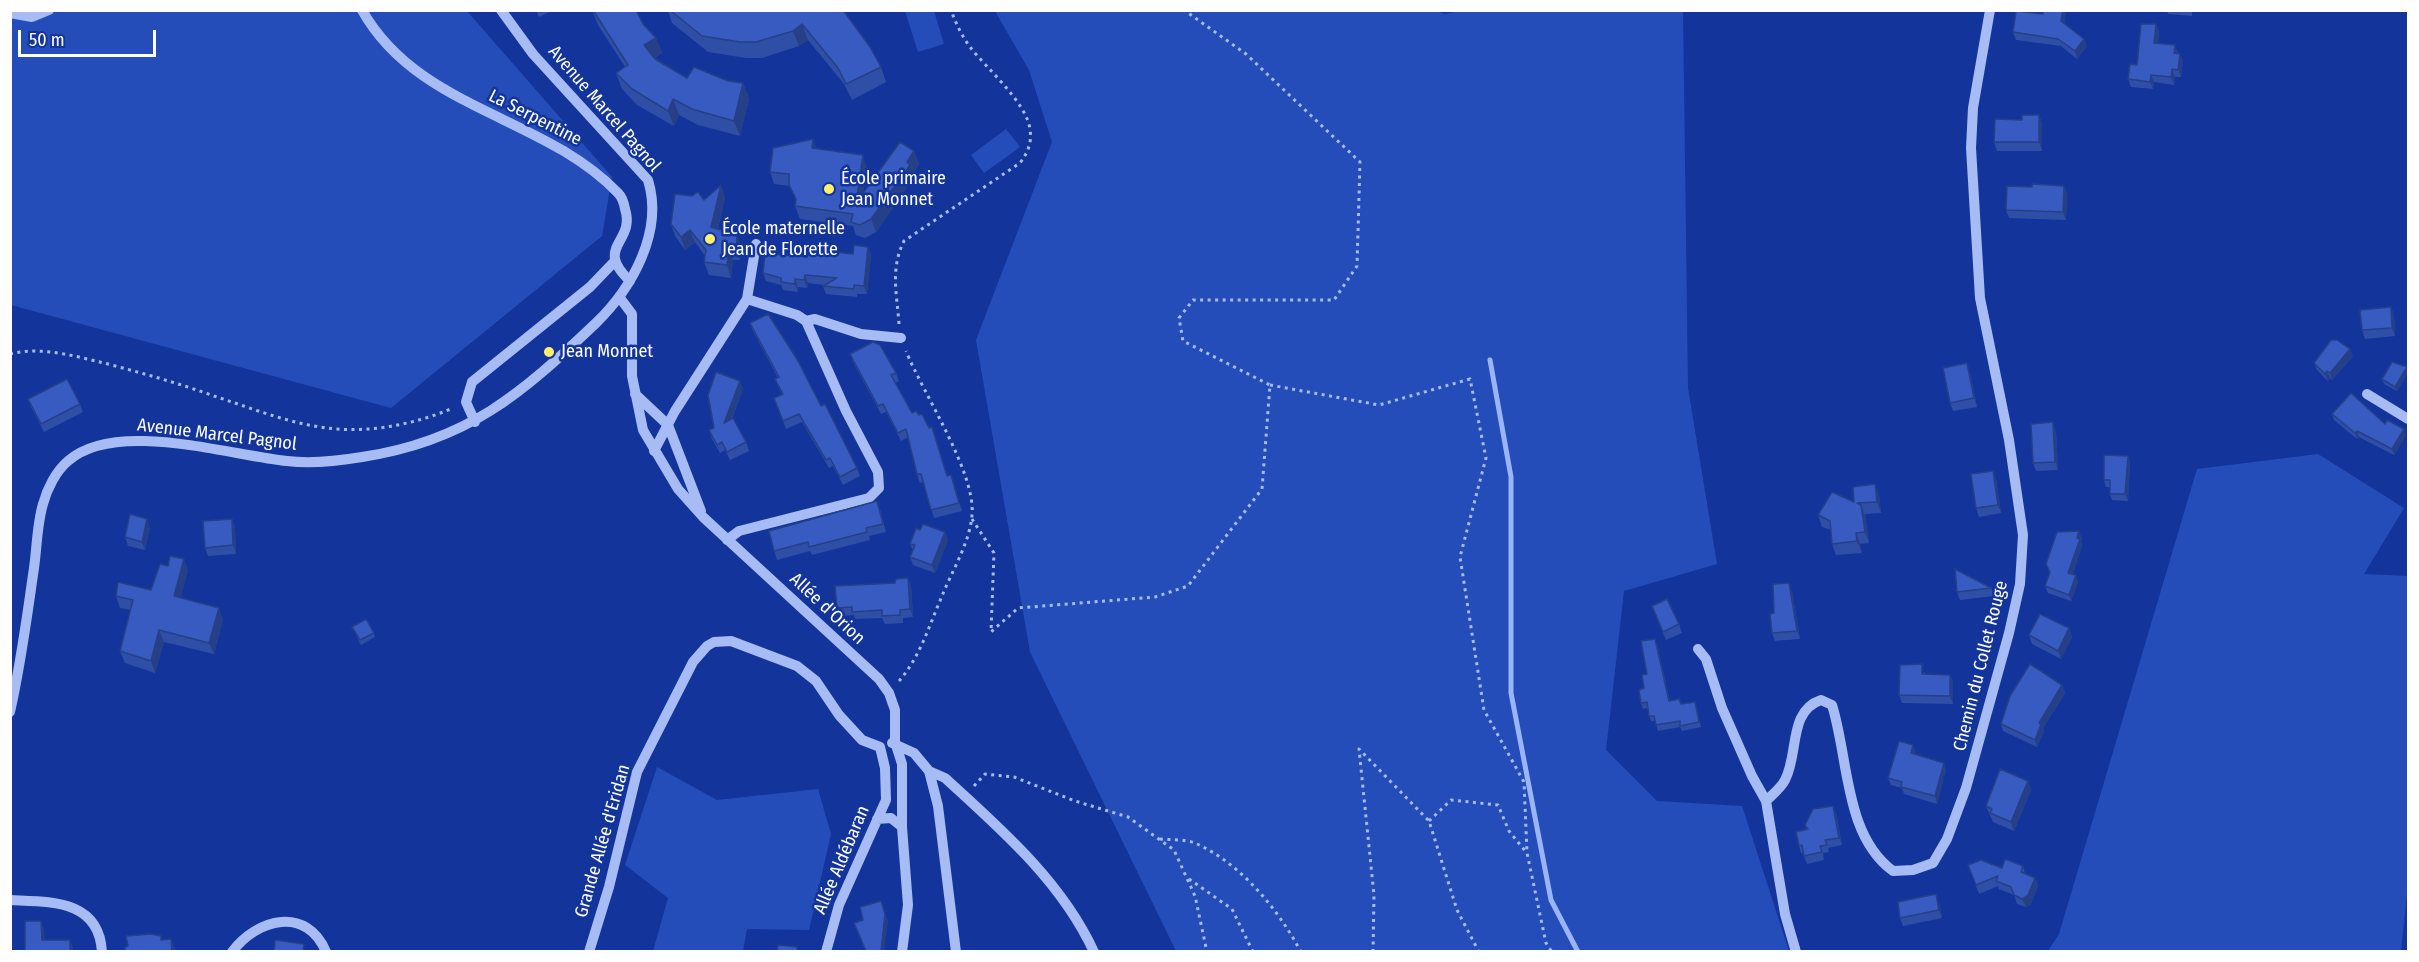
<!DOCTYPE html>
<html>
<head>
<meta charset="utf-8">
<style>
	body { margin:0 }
	#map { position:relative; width:2419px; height:962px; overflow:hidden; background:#13359b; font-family:"Fira Sans Condensed",sans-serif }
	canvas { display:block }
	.frame { position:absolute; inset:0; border:12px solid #fff; pointer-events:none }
	.scale { position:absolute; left:18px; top:30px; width:138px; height:27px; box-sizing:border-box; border:3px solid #fff; border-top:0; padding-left:8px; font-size:18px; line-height:21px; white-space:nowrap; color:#fff; -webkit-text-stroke:4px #13359b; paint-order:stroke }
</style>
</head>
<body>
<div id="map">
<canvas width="2419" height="962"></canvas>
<div class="frame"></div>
<div class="scale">50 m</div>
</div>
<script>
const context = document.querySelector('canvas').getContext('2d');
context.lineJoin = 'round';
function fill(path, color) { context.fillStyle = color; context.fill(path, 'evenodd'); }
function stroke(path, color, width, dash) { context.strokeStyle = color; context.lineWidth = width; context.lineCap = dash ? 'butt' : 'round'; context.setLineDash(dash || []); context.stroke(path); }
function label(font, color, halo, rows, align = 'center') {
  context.font = font + ' "Fira Sans Condensed",sans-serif'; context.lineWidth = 5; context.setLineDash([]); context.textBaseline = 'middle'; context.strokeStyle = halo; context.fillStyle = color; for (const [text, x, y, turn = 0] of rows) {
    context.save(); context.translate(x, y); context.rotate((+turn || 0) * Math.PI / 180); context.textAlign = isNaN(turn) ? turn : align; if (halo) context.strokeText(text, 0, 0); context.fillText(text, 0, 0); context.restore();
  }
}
const green = new Path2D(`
	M1433,10L1445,14L1464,10L1683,11L1688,388L1717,564L1624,591L1606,750L1657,801L1742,806L1789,951H1176L1030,652L976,340L1052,142L1029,70L995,11Z
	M10,11H467L612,177L602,236L391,408L11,305Z
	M905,11H934L944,44L918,52Z
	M1006,129L1020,147L984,173L971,155Z
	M2318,454L2404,508L2364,574L2408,576V885L2401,951H2048L2059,934L2197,469Z
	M657,767L717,800L818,789L831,834L809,930L747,929L743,951H653L668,898L625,865Z`);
const stream = new Path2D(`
	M1490,360L1511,477V693L1551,900L1578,952`);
const path = new Path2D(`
	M899,324C897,294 890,269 904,241L1020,163C1028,152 1032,143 1030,129C1026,102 987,69 970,47C962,36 956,24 951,10
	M10,354C41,346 74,356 104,363C142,373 178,383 214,396C254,409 295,426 337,429C376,432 418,423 453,408
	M1270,385L1379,405L1470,379L1486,458L1460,557L1484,710L1524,782L1527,853L1546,943L1552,952
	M972,519L994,553L991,632L1018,608L1155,597L1188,586L1262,489L1270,385L1183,341L1179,318L1193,300H1334L1357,266L1360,162L1246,54L1184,10
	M899,681C920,657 929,626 942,596C952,571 970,542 972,515C976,473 923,393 906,351
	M974,786L985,774L1014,777L1075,801L1128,817L1174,850L1195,896L1207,952
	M1429,821L1451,800L1498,805L1509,831L1526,852
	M1160,839C1171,840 1187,839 1197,844C1241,864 1278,909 1301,952
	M1189,879L1232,909L1253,952
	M1373,952L1374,895L1359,749L1429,821L1457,910L1479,952`);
const minor = new Path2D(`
	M362,10C418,110 543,115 618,193C622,197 624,203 625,209C636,243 593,246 630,281
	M10,13L32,17L49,10
	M620,298L632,314V376L643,430L678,489L703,517L879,679L889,693L895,710V742L902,764V827L908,905L902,952
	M747,299L756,244
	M806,321L815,319L861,334L901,338
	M635,394L668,425L701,511
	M2367,394L2408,419
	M475,422L466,402L472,382L590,287L614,262
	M654,451L675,411L747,299L797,315L806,321L846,411L878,472L879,488L869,498L739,531L727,540
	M1698,649L1706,659L1722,708L1752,776L1766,801L1785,914L1796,952
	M10,712C21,664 27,616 34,568C37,547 37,524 43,504C47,489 56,471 68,461C115,419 228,455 287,461C311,464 338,461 362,457C468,441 521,394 596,323C632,288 664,232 648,180L533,54L501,10
	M892,743L914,753L929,771L945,778C1001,829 1062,882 1094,952
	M929,771L938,806L956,952
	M1766,801C1772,795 1781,788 1785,780C1799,754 1788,711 1821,700L1832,705C1849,759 1844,835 1893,871L1913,870L1933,863L1947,839L1966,788L2009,633L2020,584L2023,535L2009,440L1980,298L1971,148L1973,108L1990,10
	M877,819L891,818L902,827
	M10,900C50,902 99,899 102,952
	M232,952C257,918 307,906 326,952
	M589,952L609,887L637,772L693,662L707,646L714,642L731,641L797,666L816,681L839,715L862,740L880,747
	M826,952L839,905L886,800L885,768L880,747`);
const wall = new Path2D(`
	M536,10H554L539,17Z
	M592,10L643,24L656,38L662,53L655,58L687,78L728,81L743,83L749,99L740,136L698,125L679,115L674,126L637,105L622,89L616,73L625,67L598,25Z
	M668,10H843L881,67L886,82L852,100L844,84L808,40L799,46L762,58H746L708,52L672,23Z
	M2167,10H2192V16L2168,14Z
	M2064,24L2087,46L2077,59L2061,46L2016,40L2013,32Z
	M2159,31L2158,43L2178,52L2183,61L2181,77H2175L2174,85L2154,82L2153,89L2131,87L2128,79Z
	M2039,115L2042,124V151H1997L1994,142L2022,120Z
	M817,149L867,168L863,192L914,151L919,164L913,173L914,177L876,232L865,238L856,235L853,226L800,219L795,206L796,201L790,186L774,184L770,172Z
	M2064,186L2067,194L2066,220L2009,218L2006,210Z
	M725,197L718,229L737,235L742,248L740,260H733L731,278L709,275L704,262L705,256L695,242L685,250L675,236L671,224L704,200Z
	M868,247L871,255L867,294H857V297L826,294L823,286L824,285L808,283L807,288L798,287V292L783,290L781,285L766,281L763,273L807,257L853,254Z
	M2391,307L2394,316L2395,336L2365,339L2362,330Z
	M750,323L821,406L857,468L860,476L843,485L833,466L829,468L802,422L786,429L774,398L782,395L775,379L778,378L753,331Z
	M850,354L896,373L899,381L895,383L912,413L919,415L929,428L932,427L947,476L954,483L962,511L934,518L923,482L920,483L917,474L908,437L901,441L886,412L881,414L853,362Z
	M2353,356L2332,380L2330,378L2328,381L2317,370L2314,363Z
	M2407,367L2409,371L2397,391L2384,384L2382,379Z
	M1970,372L1977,407L1953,411L1950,403Z
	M743,389L732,419L746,442L749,451L730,460L725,450L720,453L712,439L709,430L714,428Z
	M28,399L80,404L83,412L44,432L31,407Z
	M2332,414L2385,424L2406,435L2394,455L2359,437L2357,439L2334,420Z
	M2056,431L2058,470L2036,471L2033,463Z
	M2128,456L2130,462L2128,501L2112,500L2110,494V487H2106L2104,480Z
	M1996,479L2001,513L1979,517L1976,508Z
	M1879,495L1881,513L1865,514L1869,543L1860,544L1862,553L1836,555L1832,544L1831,530L1822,527L1818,515L1854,502Z
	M880,509L886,532L869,536L870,540L812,555L810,551L777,560L774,551Z
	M232,519L235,528L236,554L208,556L205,548Z
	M150,527L145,550L128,546L125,537Z
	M920,530L945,532L948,540L935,573L913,565L910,557L913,551L910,544Z
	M2082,538L2081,542L2082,546L2073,574L2076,575L2078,582L2071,601L2048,593L2045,586L2050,573L2046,564Z
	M188,570L180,598L223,619L214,654L164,642L155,673L125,663L120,651L131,610L120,608L116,596L151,590Z
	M908,578L911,586L913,617L903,618V623L885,624L882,618L855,619L854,615L840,616L837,608Z
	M1991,588L1994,596L1960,600L1957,592Z
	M1792,591L1800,639L1775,641L1772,633L1774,613Z
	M1652,606L1679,624L1682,633L1666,640Z
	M352,627L374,633L375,637L361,645Z
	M2069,628L2072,637L2061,659L2032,644L2029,635Z
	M1657,644L1670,701L1681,704L1695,702L1701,727L1682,731L1680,727L1658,731L1655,721H1651L1647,708L1643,709L1641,703L1647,674Z
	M1924,672L1925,674L1950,675L1953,682V704L1902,703L1899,695Z
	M2062,685L2065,693L2043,728L2044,731L2037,747L2003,731L2001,724Z
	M1916,753L1915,754L1946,770L1937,804L1904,794L1902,788L1891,785L1888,778Z
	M2028,781L2031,790L2014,831L1993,822L1986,806Z
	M1836,813L1842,845L1828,848L1829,852L1823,853L1824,860L1807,864L1803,853H1801L1799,846L1806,829L1805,825Z
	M1968,865L2002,868L2023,866L2025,874L2035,878L2038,886L2031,904L2026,907L2017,904L2014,895L1999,889L1998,886L1979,894Z
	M1939,902L1942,918L1903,926L1900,918Z`);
const shadedWall = new Path2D(`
	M2063,10H2066L2064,29L2061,21Z
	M802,24L808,40L799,46L793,31Z
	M2156,24L2159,31L2157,50L2154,43Z
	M656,38L662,53L650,61L644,45Z
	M2084,39L2087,46L2077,59L2075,51Z
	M2175,45L2178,52L2177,61L2174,53Z
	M2180,54L2183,61L2181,77L2178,70Z
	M2172,69L2175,77L2174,85L2171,77Z
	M2151,75L2154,82L2153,89L2150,82Z
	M743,83L749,99L740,136L734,121Z
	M673,99L679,115L674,126L668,111Z
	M2039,115L2042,124V151L2039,142Z
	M813,139L818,152L812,148Z
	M914,151L919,164L913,173L914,177L876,232L871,219Z
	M863,155L867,168L860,216L856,203Z
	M721,185L725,197L715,240L711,227Z
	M2064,186L2067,194L2066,220L2063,212Z
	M690,230L695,242L685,250L681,237Z
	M737,235L742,248L740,260L736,248Z
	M729,247L733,260L731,278L727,265Z
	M868,247L871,255L867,294L864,286Z
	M805,275L808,283L807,288L804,280Z
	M795,279L798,287V292L795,284Z
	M2391,307L2394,316L2395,336L2392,328Z
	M2350,349L2353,356L2332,380L2330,373Z
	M1967,363L1970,372L1977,407L1974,398Z
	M2407,367L2409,371L2397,391L2395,387Z
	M2327,371L2330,378L2328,381L2325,374Z
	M740,381L743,389L727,431L724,423Z
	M2053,422L2056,431L2058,470L2055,462Z
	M2404,429L2406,435L2394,455L2392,449Z
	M2357,431L2359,437L2357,439L2355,433Z
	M2128,456L2130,462L2128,501L2125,494Z
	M1993,471L1996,479L2001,513L1998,505Z
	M951,475L954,483L962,511L959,503Z
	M1875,484L1879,495L1881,513L1877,502Z
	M1861,505L1865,516L1869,543L1865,532Z
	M147,519L150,527L145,550L142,542Z
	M232,519L235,528L236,554L233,545Z
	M2079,531L2082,538L2081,542L2082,546L2071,580L2068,573L2077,538Z
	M945,532L948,540L935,573L932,565Z
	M1856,533L1860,544L1862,553L1857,541Z
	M184,559L188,570L178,608L174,596Z
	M2076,575L2078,582L2071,601L2069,595Z
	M908,578L911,586L913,617L910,609Z
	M1789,583L1792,591L1800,639L1797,631Z
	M219,608L223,619L214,654L209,643Z
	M2069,628L2072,637L2061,659L2058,651Z
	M159,630L164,642L155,673L151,661Z
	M1655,639L1657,644L1671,706L1669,701Z
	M1950,675L1953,682V704L1950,696Z
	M2062,685L2065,693L2043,728L2044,731L2037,747L2035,740L2039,723Z
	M1913,745L1916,753L1913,760L1911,753Z
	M1944,763L1946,770L1937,804L1935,796Z
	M2028,781L2031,790L2014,831L2011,822Z
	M1833,806L1836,813L1842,845L1839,838Z
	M2035,878L2038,886L2031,904L2026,907L2022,899Z
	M1936,894L1939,902L1942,918L1939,910Z
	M881,901L888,922L884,951H881Z
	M41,921L44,929L45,948L42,940Z
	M171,939L176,951H172Z
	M70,940L73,948V951H70Z`);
const building = new Path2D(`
	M593,10H636L643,24L656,38L644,45L655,59L687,78L694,67L728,81L743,83L734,121L692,109L673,99L668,111L632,89L616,73L628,65Z
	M670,10H843L870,47L881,67L846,84L838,68L802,24L793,31L756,42H740L702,36Z
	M2043,10H2063L2061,21L2084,39L2075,51L2058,39L2013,32L2016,11L2043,14Z
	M2141,24H2156L2154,43L2175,45L2174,53L2180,54L2178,70L2172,69L2171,77L2151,75L2150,82L2128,79L2130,64L2137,65Z
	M2022,115H2039V142H1994L1995,119L2022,120Z
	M813,139L812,148L863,155L856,203L900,142L914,151L907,162L910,165L871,219L860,225L851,222L853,214L795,206L796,199L789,185V174L770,172L773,148Z
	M2032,184L2064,186L2063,212L2006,210L2007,186L2032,187Z
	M721,185L711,227L737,235L736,248L729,247L727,265L704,262L706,250L690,230L681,237L671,224L675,194L692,196L698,192L704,200Z
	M854,245L868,247L864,286L854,285V289L823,286L837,278L805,275L804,280L795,279V284L781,282V278L763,273L765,253L807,257L808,249L853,254Z
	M2391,307L2392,328L2362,330L2360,310Z
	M768,314L797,359L821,406L825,404L857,468L840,477L830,458L826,460L799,414L783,421L774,398L783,394L775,379L779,377L750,323Z
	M2331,340H2337L2350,349L2330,373L2327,371L2325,374L2314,363Z
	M873,342L880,345L896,373L891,375L912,413L916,411L919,415L922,414L929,428L932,427L947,476L951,475L959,503L931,510L921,474H917L906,429L898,433L883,404L878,406L850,354Z
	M2392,362L2407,367L2395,387L2382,379Z
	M1967,363L1974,398L1950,403L1943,368Z
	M716,372L740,381L724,423L733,418L746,442L727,452L722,442L717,445L709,430L714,428L708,395Z
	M67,379L80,404L41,424L28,399Z
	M2351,393L2385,424L2387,420L2404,429L2392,449L2357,431L2355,433L2332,414Z
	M2053,422L2055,462L2033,463L2031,424Z
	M2104,455L2128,456L2125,494H2110V480H2104Z
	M1993,471L1998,505L1976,508L1971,474Z
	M1875,484L1877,502L1857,503L1861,505L1865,532L1856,533L1857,541L1832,544L1830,521L1818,515L1832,492L1854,502L1853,487Z
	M877,501L883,524L866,528L867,532L809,547L808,542L774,551L769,531Z
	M130,514L147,519L142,542L125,537Z
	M232,519L233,545L205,548L203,521Z
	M923,524L945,532L932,565L910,557L915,545L910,544L916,528L920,530Z
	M2079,531L2077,538L2080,539L2068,573L2076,575L2069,595L2045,586L2050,572L2046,564L2057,532Z
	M170,556L184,559L174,596L219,608L209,643L159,630L151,661L120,651L133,600L116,596L118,582L151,590L160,564L168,566Z
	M1955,569L1991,588L1957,592Z
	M908,578L910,609L900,610V615L882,616V610L852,612V607L837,608L835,586L895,583L896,579Z
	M1789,583L1797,631L1772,633L1770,614L1774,613L1773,584Z
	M1667,599L1679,624L1663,632L1652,606Z
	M2040,614L2069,628L2058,651L2029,635Z
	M366,619L374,633L360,640L352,627Z
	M1655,639L1669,701L1679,699L1681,704L1695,702L1699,722L1680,726V721L1656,725L1654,716H1649L1647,702L1641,703L1639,690L1644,688L1642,675L1647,674L1641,641Z
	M1922,664V674L1950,675V696L1899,695L1900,665Z
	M2030,664L2062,685L2039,723L2041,724L2035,740L2001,724L2010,696Z
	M1899,741L1913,745L1911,753L1944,763L1935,796L1901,787L1902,782L1888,778Z
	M2000,769L2028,781L2011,822L1990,813L1992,809L1986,806Z
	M1833,806L1839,838L1825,840L1827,845L1820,846L1822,852L1804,856L1802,845L1799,846L1796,832L1808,829L1805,825L1813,809Z
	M2005,859L2023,866L2021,872L2035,878L2028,895L2022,899L2014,895L2011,887L1996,881L1998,876L1976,885L1968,865L1981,860L2002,868Z
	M1936,894L1939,910L1900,918L1898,902Z
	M881,901L885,914L881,951H866L854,923L863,920L860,907Z
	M25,921H41L42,940H70V951H25Z
	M151,934L161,936V940L171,939L172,951H125V947L128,946L126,936Z
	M275,940L304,944L303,951H274Z
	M778,945L797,947V951H777Z`);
const markers = [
	[829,189,6,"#ffef6a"],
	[710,239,6,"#ffef6a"],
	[549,352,6,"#ffef6a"]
];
const streetNames = [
	["Avenue Marcel Pagnol",604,109,49],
	["La Serpentine",535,118,27],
	["Avenue Marcel Pagnol",217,435,7],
	["Allée d'Orion",827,609,43],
	["Chemin du Collet Rouge",1981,666,-76],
	["Grande Allée d'Eridan",603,841,-74],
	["Allée Aldébaran",842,860,-67]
];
const poiNames = [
	["École primaire",841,179],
	["Jean Monnet",841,200],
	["École maternelle",722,229],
	["Jean de Florette",722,250],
	["Jean Monnet",561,352]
];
fill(green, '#254db9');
stroke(stream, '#99b4f7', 5);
stroke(path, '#a7bcf4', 3, [3, 4.5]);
stroke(minor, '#a7bcf4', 10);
fill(wall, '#2f4ea6');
fill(shadedWall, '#264087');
fill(building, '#375bc1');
stroke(building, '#264087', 1.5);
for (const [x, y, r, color] of markers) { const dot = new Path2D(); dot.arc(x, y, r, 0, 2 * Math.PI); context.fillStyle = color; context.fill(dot); stroke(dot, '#13359b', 2); }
label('18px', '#fff', '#13359b', streetNames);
label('18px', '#fff', '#13359b', poiNames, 'left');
</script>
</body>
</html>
